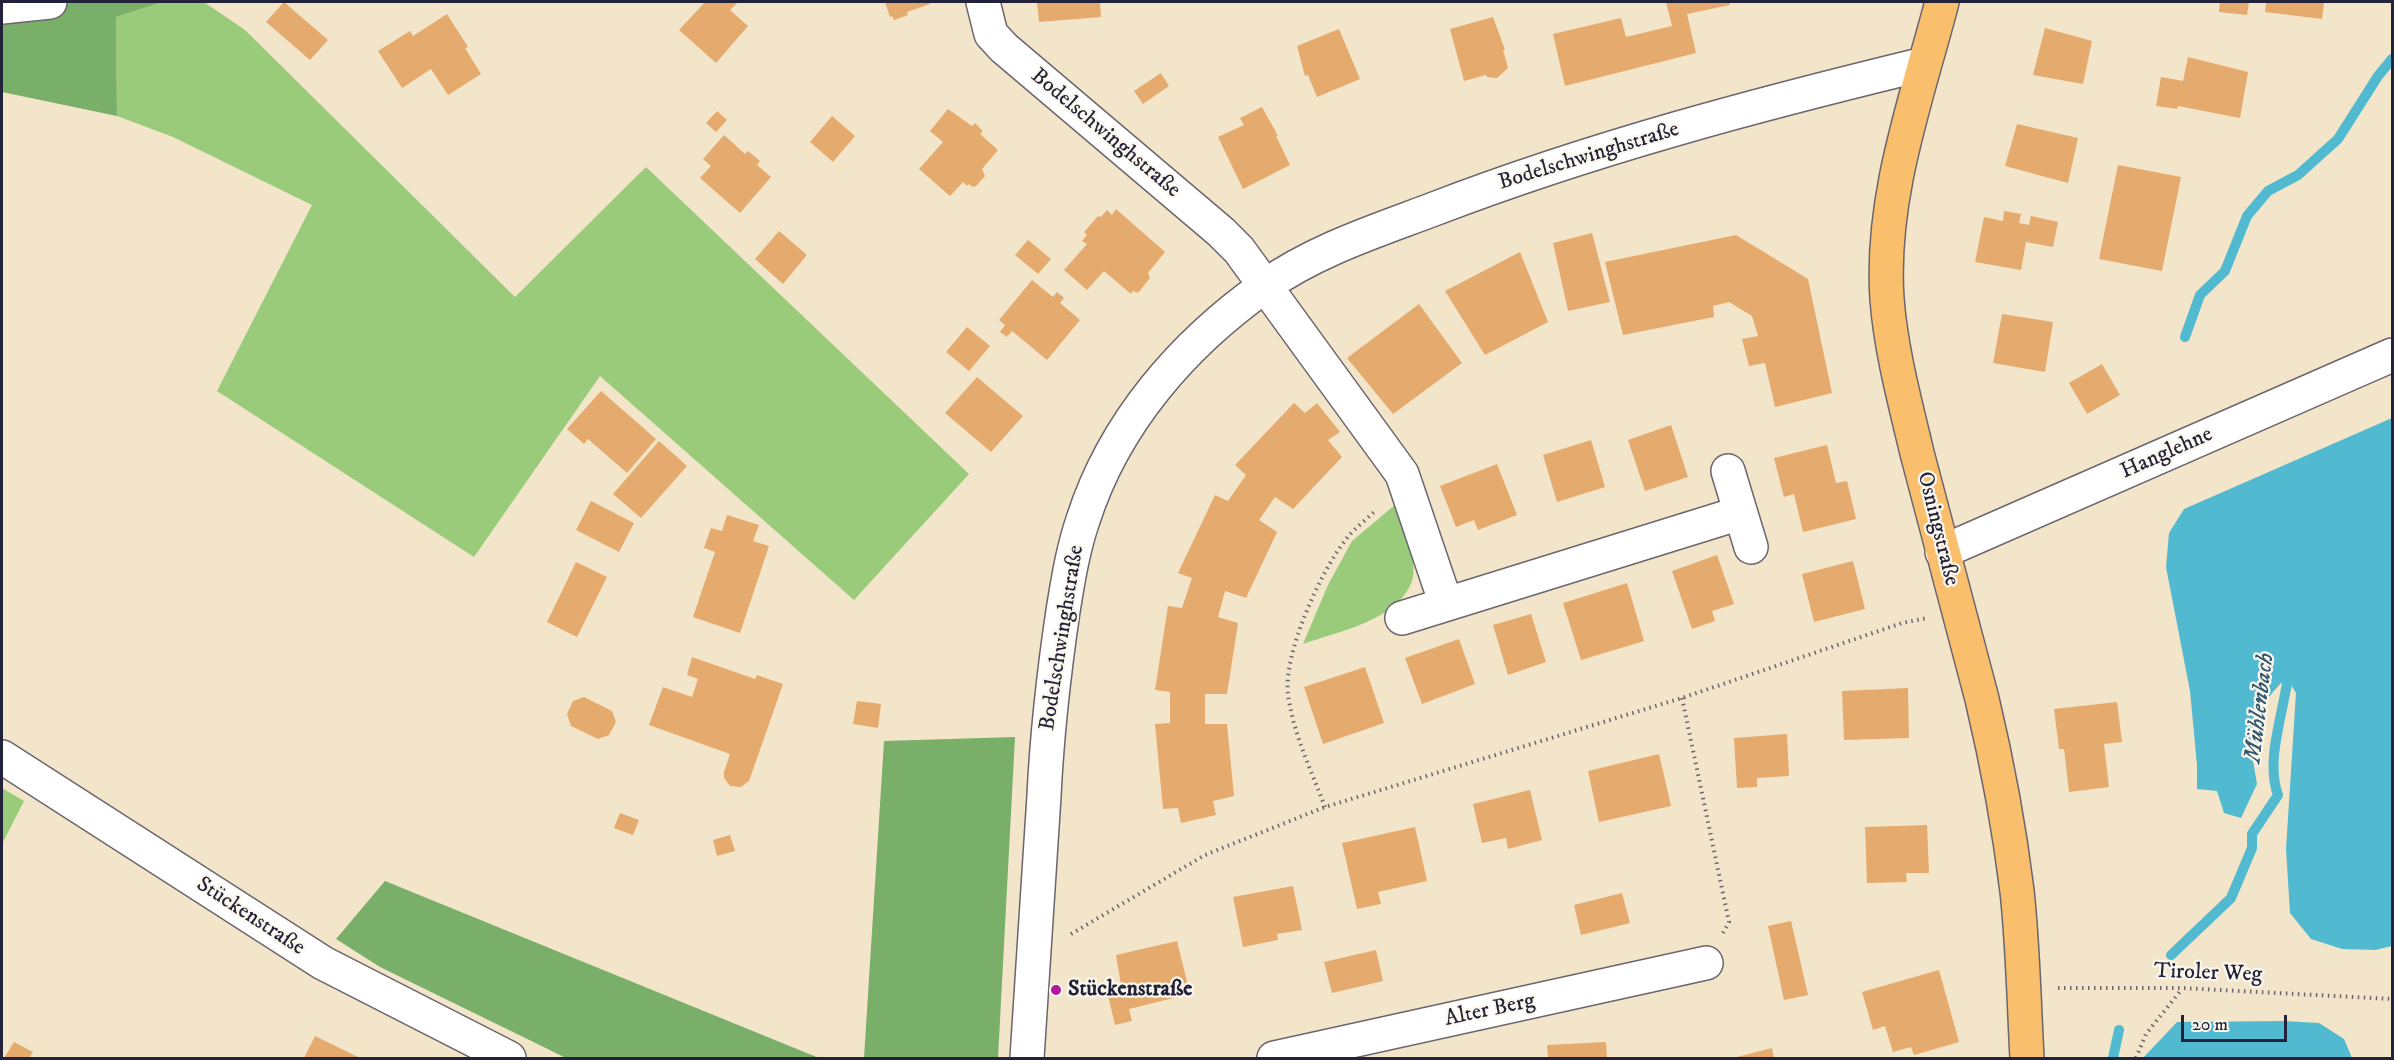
<!DOCTYPE html>
<html>
<head>
<meta charset="utf-8">
<style>
	body { margin:0 }
	#map { position:relative; width:2394px; height:1060px; overflow:hidden; background:#f2e5c9; font-family:"IM FELL DW Pica",serif }
	canvas { display:block }
	.frame { position:absolute; inset:0; border:3px solid #22223b; pointer-events:none }
	.scale { position:absolute; left:2181px; top:1015px; width:106px; height:27px; box-sizing:border-box; border:3px solid #22223b; border-top:0; padding-left:8px; font-size:18px; line-height:21px; white-space:nowrap; color:#22223b; -webkit-text-stroke:4px #fbf7ec; paint-order:stroke }
</style>
</head>
<body>
<div id="map">
<canvas width="2394" height="1060"></canvas>
<div class="frame"></div>
<div class="scale">20 m</div>
</div>
<script>
const context = document.querySelector('canvas').getContext('2d');
context.lineJoin = 'round';
function fill(path, color) { context.fillStyle = color; context.fill(path, 'evenodd'); }
function stroke(path, color, width, dash) { context.strokeStyle = color; context.lineWidth = width; context.lineCap = dash ? 'butt' : 'round'; context.setLineDash(dash || []); context.stroke(path); }
function label(font, color, halo, rows, align = 'center') {
  context.font = font + ' "IM FELL DW Pica",serif'; context.lineWidth = 4.5; context.setLineDash([]); context.textBaseline = 'middle'; context.strokeStyle = halo; context.fillStyle = color; for (const [text, x, y, turn = 0] of rows) {
    context.save(); context.translate(x, y); context.rotate((+turn || 0) * Math.PI / 180); context.textAlign = isNaN(turn) ? turn : align; if (halo) context.strokeText(text, 0, 0); context.fillText(text, 0, 0); context.restore();
  }
}
const green = new Path2D(`
	M163,2H204L245,30L515,297L646,167L969,474L854,600L600,376L474,557L217,391L312,205L173,137L117,116L116,17Z
	M1395,505C1402,522 1419,563 1412,581C1397,621 1339,631 1303,644L1328,585L1352,541Z
	M2,788L24,801L2,844Z`);
const forest = new Path2D(`
	M2,2H163L116,17L117,116L2,92Z
	M1015,737L998,1058H864L884,741Z
	M385,881L819,1058H566L380,967L336,939Z`);
const water = new Path2D(`
	M2392,418V946L2375,950L2342,949L2311,939L2290,913L2286,849L2296,693L2288,680L2281,683L2266,700L2253,761L2257,784L2241,818L2224,813L2217,791L2197,789V765L2190,691L2166,567L2169,533L2184,509Z
	M2284,1021L2319,1023L2344,1039L2352,1058H2143L2177,1022Z`);
const stream = new Path2D(`
	M2185,337L2200,295L2225,271L2247,216L2268,191L2298,175L2338,139L2378,76L2392,59
	M2171,955L2231,898L2252,848V834L2278,795C2264,757 2287,705 2289,666
	M2113,1058L2119,1030`);
const building = new Path2D(`
	M284,2L328,40L310,60L266,22Z
	M705,2H738L730,10L748,26L716,63L679,30Z
	M885,2H929L930,4L907,12L908,15L894,20L892,16L890,17Z
	M1037,2H1100L1101,17L1039,22Z
	M1666,2H1729L1730,5L1687,14L1696,53L1565,86L1553,34L1621,18L1626,37L1672,26Z
	M2220,2H2249L2247,15L2219,12Z
	M2266,2H2324L2322,19L2265,12Z
	M447,14L468,47L465,48L481,74L448,95L431,69L402,88L378,51L410,31L413,36Z
	M1493,17L1505,50H1503L1508,68L1497,78L1487,77L1486,75L1464,81L1450,29Z
	M2045,28L2092,41L2083,84L2033,75Z
	M1339,29L1360,79L1317,97L1308,75L1305,76L1297,46Z
	M2188,57L2248,72L2240,118L2178,106L2177,109L2156,106L2161,77L2183,81Z
	M1161,73L1169,86L1143,104L1134,91Z
	M1262,107L1278,136H1276L1290,165L1243,189L1218,137L1244,125L1240,118Z
	M948,109L972,126L975,123L983,131L980,134L998,150L982,169L985,176L976,186L973,187L969,184L967,186L963,182L950,196L919,169L943,142L930,131Z
	M717,111L727,120L716,132L706,123Z
	M832,116L855,136L833,162L810,142Z
	M2017,124L2078,138L2068,183L2005,166Z
	M724,135L745,154L748,151L760,161L757,165L771,177L740,213L700,178L711,166L703,159Z
	M2118,165L2181,177L2162,271L2099,259Z
	M1116,209L1165,252L1148,273L1150,278L1138,293L1133,291L1131,294L1104,271L1087,290L1064,270L1087,244L1082,241L1087,235L1084,232L1098,216L1101,217L1107,210L1112,215Z
	M2004,211L2021,214L2019,223L2029,225L2031,216L2058,222L2053,247L2026,242L2021,270L1975,262L1984,217L2003,221Z
	M779,231L807,255L783,284L755,259Z
	M1592,233L1610,302L1568,311L1553,243Z
	M1736,235L1808,279L1832,393L1775,407L1765,363L1749,366L1742,339L1758,336L1752,316L1729,302L1713,306L1714,317L1623,335L1605,262Z
	M1028,240L1051,259L1038,274L1015,255Z
	M1520,252L1548,322L1485,355L1445,291Z
	M1032,280L1053,297L1057,292L1064,298L1060,303L1080,320L1047,360L1012,331L1007,337L1000,332L1005,325L999,320Z
	M1419,304L1462,363L1393,414L1347,358Z
	M2002,314L2053,322L2045,372L1993,363Z
	M967,327L990,346L969,371L946,352Z
	M2102,364L2120,395L2087,414L2069,383Z
	M977,377L1023,416L991,452L945,413Z
	M601,391L656,439L627,473L588,439L584,444L567,429Z
	M1294,403L1305,413L1317,403L1340,432L1328,440L1342,457L1293,509L1275,497L1259,520L1277,532L1246,598L1225,591L1218,617L1238,623L1227,694H1205V724H1227L1234,796L1213,801L1216,815L1181,823L1178,808L1163,809L1155,724L1170,723V692L1155,690L1168,606L1182,608L1192,578L1178,573L1215,495L1228,501L1246,475L1235,465Z
	M1671,425L1688,477L1645,491L1628,440Z
	M1591,440L1605,487L1557,502L1543,455Z
	M659,441L687,466L641,518L613,494Z
	M1827,445L1836,483L1847,481L1856,519L1803,532L1794,494L1784,497L1774,458Z
	M1497,464L1517,515L1478,530L1474,520L1456,527L1440,486Z
	M591,501L634,523L619,552L576,530Z
	M727,515L759,525L753,541L769,546L740,633L693,617L715,552L704,548L711,528L722,531Z
	M1717,555L1734,604L1712,611L1715,621L1692,629L1672,571Z
	M1853,561L1865,609L1814,622L1802,574Z
	M576,562L607,577L577,637L547,622Z
	M1627,583L1644,641L1581,660L1563,603Z
	M1531,614L1546,662L1508,675L1493,625Z
	M1459,639L1475,684L1422,704L1405,658Z
	M692,657L755,679L757,675L783,684L749,781L741,787L730,786L724,778V772L730,754L649,725L663,687L692,697L698,679L687,675Z
	M1365,667L1384,723L1323,744L1304,687Z
	M1908,688L1909,738L1844,740L1842,691Z
	M584,697L612,711L616,722L609,735L598,739L571,726L567,714L573,701Z
	M857,701L881,704L878,728L853,724Z
	M2117,702L2122,742L2104,744L2109,787L2069,792L2064,749H2059L2054,709Z
	M1787,734L1789,776L1757,778V787L1737,788L1734,738Z
	M1659,754L1671,806L1599,822L1588,771Z
	M1530,790L1542,840L1508,849L1506,838L1482,843L1473,804Z
	M620,813L639,820L633,835L614,828Z
	M1927,825L1929,873H1906L1907,882L1867,883L1865,827Z
	M1415,827L1427,881L1378,892L1381,904L1357,909L1342,843Z
	M730,835L735,851L717,856L713,840Z
	M1293,886L1302,930L1277,934L1278,940L1243,947L1233,897Z
	M1622,893L1630,923L1581,935L1574,905Z
	M1791,921L1808,995L1784,1000L1768,926Z
	M1177,941L1190,994L1129,1009L1132,1021L1115,1025L1108,995L1122,991L1116,955Z
	M1376,950L1383,981L1332,993L1324,962Z
	M1939,970L1959,1042L1914,1055L1911,1047L1893,1052L1885,1026L1873,1030L1862,992Z
	M315,1036L360,1058H304Z
	M14,1042L33,1052L29,1058H4Z
	M1606,1042L1607,1058H1548L1547,1045Z
	M1772,1048L1774,1058H1733Z`);
const path = new Path2D(`
	M1682,698L1729,922L1723,933
	M1325,807C1311,770 1293,733 1288,694C1283,654 1321,570 1347,538C1355,528 1367,519 1376,510
	M1071,934L1205,855L1325,807L1682,698L1902,623L1927,618
	M2058,988H2182L2392,999
	M2136,1058L2146,1034L2182,989`);
const minor = new Path2D(`
	M983,2L991,34L1004,48L1221,232L1239,250L1402,474L1446,604
	M2,7L50,2
	M1728,471L1751,547
	M1942,552L2392,355
	M1402,618L1740,513
	M2,757L323,963L509,1058
	M1027,1058C1033,971 1038,883 1044,796C1047,733 1054,672 1063,611C1068,580 1073,549 1083,520C1114,423 1183,344 1265,286C1316,250 1376,231 1434,209C1593,148 1759,104 1924,64
	M1274,1058L1706,963`);
const major = new Path2D(`
	M1942,2C1917,98 1880,197 1887,299C1891,351 1905,402 1917,453C1938,535 1961,617 1982,699C1997,762 2009,826 2017,891C2023,946 2024,1003 2027,1058`);
const markers = [
	[1056,990,6,"#b5179e"]
];
const streetNames = [
	["Bodelschwinghstraße",1105,134,40],
	["Bodelschwinghstraße",1589,157,-17],
	["Hanglehne",2167,454,-24],
	["Osningstraße",1937,529,76],
	["Bodelschwinghstraße",1063,638,-81],
	["Stückenstraße",250,917,33],
	["Tiroler Weg",2208,974,2],
	["Alter Berg",1490,1011,-12]
];
const poiNames = [
	["Stückenstraße",1068,990]
];
const waterNames = [
	["Mühlenbach",2261,708,-83]
];
fill(green, '#99cb7a');
fill(forest, '#7aaf6a');
fill(water, '#52bad0');
stroke(stream, '#52bad0', 10);
fill(building, '#e5ab6e');
stroke(minor, '#6b666d', 36);
stroke(major, '#6b666d', 36);
stroke(path, '#6b666d', 4, [1.5, 4.5]);
stroke(minor, '#fff', 33);
stroke(major, '#f9bf6d', 33);
for (const [x, y, r, color] of markers) { const dot = new Path2D(); dot.arc(x, y, r, 0, 2 * Math.PI); context.fillStyle = color; context.fill(dot); stroke(dot, '#fbf7ec', 2); }
label('22px', '#22223b', '#fbf7ec', streetNames);
label('bold 22px', '#22223b', '#fbf7ec', poiNames, 'left');
label('italic 24px', '#33576f', '#fbf7ec', waterNames);
</script>
</body>
</html>
